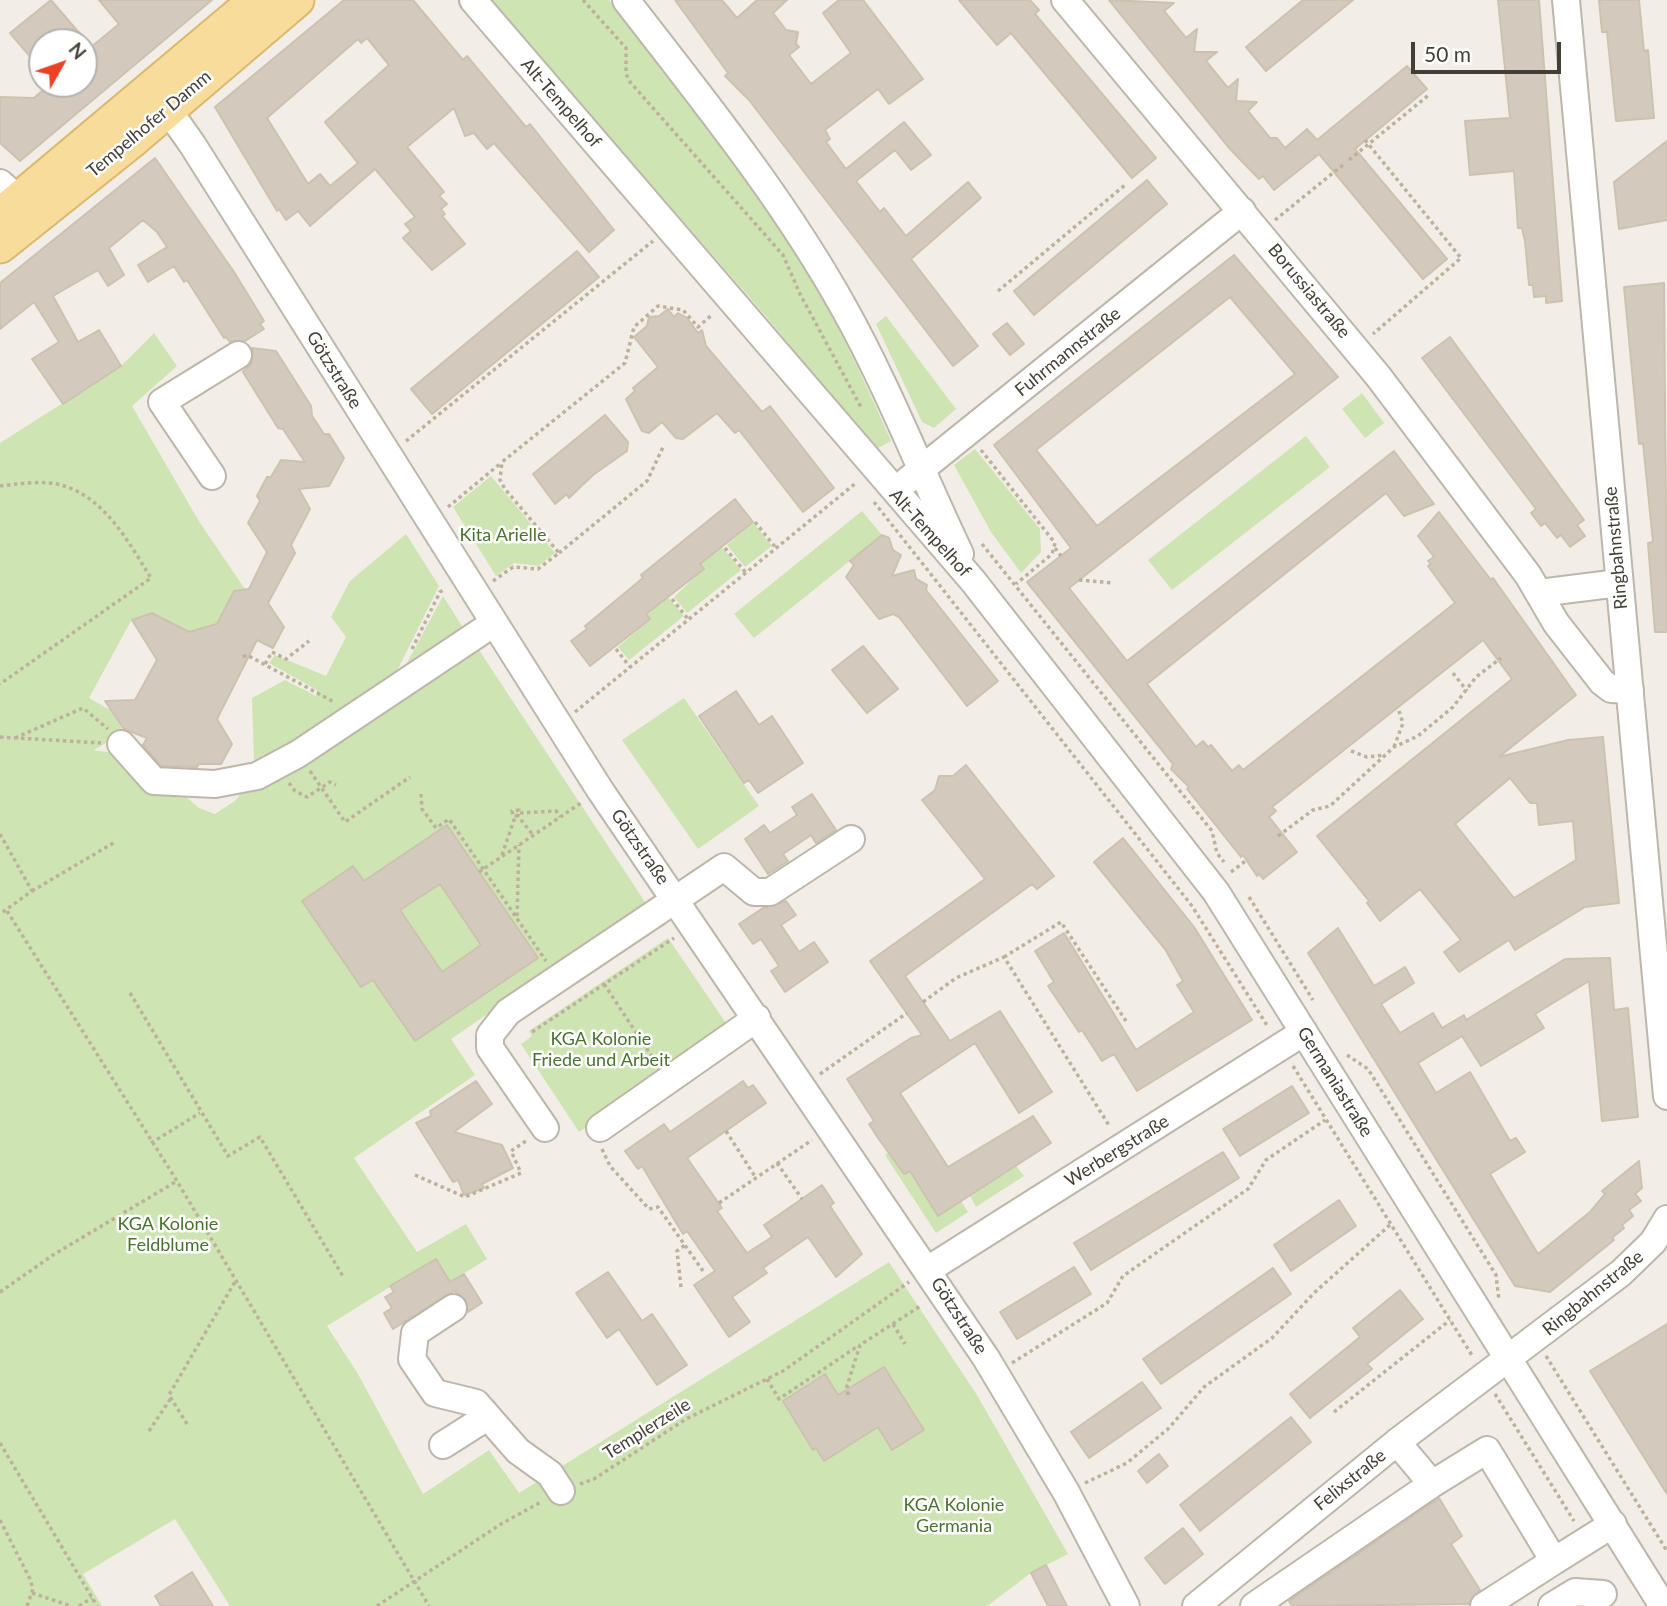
<!DOCTYPE html>
<html>
<head>
<meta charset="utf-8">
<style>
	body { margin:0 }
	#map { position:relative; width:1667px; height:1606px; overflow:hidden; background:#f2eee7; font-family:Lato,sans-serif }
	canvas { display:block }
	.north { position:absolute; left:28px; top:28px; width:70px; height:70px; box-sizing:border-box; background:#fff; border:2px solid #b4b2af; border-radius:50%; rotate:50deg; font-size:19px; font-weight:700; line-height:28px; text-align:center; color:#443f36 }
	.north::after { content:''; display:block; margin:auto; width:24px; height:32px; background:#eb4125; clip-path:polygon(50% 0,100% 100%,50% 72%,0 100%) }
	.scale { position:absolute; left:1411px; top:42px; width:150px; height:32px; box-sizing:border-box; border:4px solid #443f36; border-top:0; padding-left:9px; font-size:21px; line-height:24px; white-space:nowrap; color:#443f36; -webkit-text-stroke:5px #fff; paint-order:stroke }
</style>
</head>
<body>
<div id="map">
<canvas width="1667" height="1606"></canvas>
<div class="north">N</div>
<div class="scale">50 m</div>
</div>
<script>
const context = document.querySelector('canvas').getContext('2d');
context.lineJoin = 'round';
function fill(path, color) { context.fillStyle = color; context.fill(path, 'evenodd'); }
function stroke(path, color, width, dash) { context.strokeStyle = color; context.lineWidth = width; context.lineCap = dash ? 'butt' : 'round'; context.setLineDash(dash || []); context.stroke(path); }
function label(font, color, halo, rows, align = 'center') {
  context.font = font + ' Lato,sans-serif'; context.lineWidth = 5; context.setLineDash([]); context.textBaseline = 'middle'; context.strokeStyle = halo; context.fillStyle = color; for (const [text, x, y, turn = 0] of rows) {
    context.save(); context.translate(x, y); context.rotate((+turn || 0) * Math.PI / 180); context.textAlign = isNaN(turn) ? turn : align; if (halo) context.strokeText(text, 0, 0); context.fillText(text, 0, 0); context.restore();
  }
}
const green = new Path2D(`
	M490,0H609C673,83 739,164 795,252C832,312 863,376 891,441L875,450L765,315Z
	M886,316L956,409L934,428L922,422L876,324Z
	M154,333L177,366L132,406L200,523L247,592L234,591L211,636L134,623L132,619L89,698L112,711L124,732L94,750C102,752 114,752 122,756C150,771 143,797 185,796L199,808L215,814L236,800L246,786L477,647L647,905L451,1039L475,1075L354,1158L417,1252L466,1224L487,1259L450,1282L435,1259L327,1326L358,1374L423,1494L489,1450L519,1493L889,1262L977,1395L1068,1554L1031,1573L987,1606H230L175,1519L83,1574L102,1606H0V443L121,366Z
	M1362,393L1384,423L1365,438L1342,409Z
	M1306,436L1330,467L1172,590L1148,560Z
	M975,449L1040,529L1041,552L1021,573L991,532L954,465Z
	M491,476L555,553L538,566L514,563L496,576L453,507Z
	M862,511L882,535L754,638L734,614Z
	M753,522L772,546L745,567L727,545Z
	M406,534L439,586L391,683L270,762L254,764L252,698L285,680L316,696L317,690L269,663L275,655L326,676L346,637L331,617L350,581Z
	M722,547L741,570L687,613L674,597L703,569L700,565Z
	M443,596L467,634L400,676Z
	M668,597L684,616L629,660L618,647L650,619L646,614Z
	M684,698L759,806L698,849L622,740Z
	M668,938L730,1029L579,1132L521,1044L532,1036L529,1031Z
	M894,1149L895,1161L904,1174L910,1171L938,1215L961,1201L968,1212L936,1233L885,1155Z
	M1016,1166L1024,1176L976,1207L970,1196Z`);
const building = new Path2D(`
	M51,0L87,42H42V53L33,60L10,33Z
	M99,0H212L20,161L0,143V97L34,98L50,84H84V53L119,24Z
	M344,0H413L463,60L467,56L526,127L530,124L614,230L589,252L494,143L487,149L474,133L465,136L454,108L407,147L444,192L439,196L447,204L441,209L445,214L442,216L465,244L432,270L403,238L411,231L405,224L415,217L375,169L310,226L298,211L286,220L279,209L277,211L215,107ZM367,38L389,65L325,122L358,163L330,186L320,174L308,184L267,118L358,39L361,43Z
	M675,0H722L737,18L757,0H787L773,13L786,30L798,32L796,44L799,47L789,55L811,84L851,53L823,13L839,0H863L923,79L889,104L878,89L825,130L830,139L826,142L846,169L904,122L931,155L911,170L895,150L856,181L880,212L884,208L906,236L968,182L981,198L911,259L978,346L953,366L749,100L725,76L728,73Z
	M959,0H1030L1039,10L1035,14L1156,158L1132,178L1011,33L997,45Z
	M1109,0L1174,3L1164,11L1186,38L1197,29L1194,52H1217L1206,61L1228,88L1238,79L1236,101L1257,102L1248,111L1270,138H1277L1285,148L1307,129L1317,140L1407,66L1427,89L1355,149L1447,259L1423,279L1319,154L1274,190L1263,176L1259,179L1230,149Z
	M1303,0H1353L1266,71L1246,47Z
	M1498,0H1539L1562,301L1546,303V296L1534,297L1533,285H1529L1525,241L1522,228H1518L1514,171L1470,175L1465,121L1510,118Z
	M1599,0H1639L1644,51L1648,50L1654,118L1616,121L1607,32H1602Z
	M1667,141V220L1619,229L1614,182Z
	M155,158L234,272L264,321L260,324L264,329L245,341L230,342L226,337L224,338L187,280L184,282L174,266L148,282L138,265L167,247L157,232L143,220L109,248L124,275L108,286L98,270L53,296L78,342L99,330L121,366L63,404L32,359L59,342L34,302L0,329V283Z
	M1147,180L1167,204L1034,315L1014,291Z
	M577,251L599,277L432,414L411,389Z
	M1234,255L1338,377L1069,588L1127,661L1394,451L1434,504L1404,516L1386,493L1147,684L1196,747L1203,741L1208,747L1211,745L1232,771L1239,765L1243,770L1455,603L1428,566L1431,564L1428,561L1434,557L1418,536L1439,512L1491,580L1493,578L1576,695L1499,757L1568,740L1603,737L1619,903L1585,907L1515,950L1509,940L1459,972L1444,952L1461,940L1420,889L1380,921L1367,903L1369,901L1317,836L1512,679L1483,640L1272,807L1276,811L1269,817L1297,852L1263,879L1259,874L1257,876L1243,855L1241,857L1187,789L1189,787L1171,769L1173,764L1027,582L1071,548L994,445ZM1230,297L1295,374L1097,526L1036,450ZM1510,778L1530,803H1537L1539,825L1573,821L1576,860L1514,898L1455,824Z
	M1664,283L1667,632H1655L1648,543L1653,542L1643,443L1639,444L1624,287Z
	M668,309L674,317L678,313L687,318L698,333L702,330L706,346L762,412L770,406L834,488L803,512L739,430L735,433L717,413L683,439L676,438L662,422L649,433L642,431L626,399L635,391L633,388L658,367L634,337L647,326L649,317L659,316Z
	M1007,323L1024,344L1010,355L993,334Z
	M1450,337L1584,520L1577,525L1585,536L1570,547L1561,535L1557,538L1545,523L1541,526L1531,513L1536,509L1422,358Z
	M252,348L276,351L311,406L312,416L324,434H329L344,458L329,486L299,489L310,509L291,545L295,553L268,603L284,627L273,648L257,640L217,719L232,744L221,764H199L197,767L161,766L143,745L147,738L124,729L105,701L135,700L157,660L132,620L152,613L189,632L217,624L234,591L249,589L267,552L248,523L260,501L257,496L267,477H271L281,460L305,462L283,429L278,428L243,372L252,362Z
	M605,415L628,442L627,451L593,475L569,498L567,494L555,504L533,474Z
	M735,499L753,522L700,564L704,569L646,614L650,619L590,666L571,641L587,629L585,626L643,578L641,575Z
	M882,535L889,538L893,550L901,555L892,576L914,570L916,579L927,585L926,590L998,681L967,706L899,617L893,614L879,619L846,577L854,565L850,561Z
	M863,646L898,689L867,713L832,670Z
	M736,691L759,725L772,716L803,763L758,793L749,780L744,783L699,716Z
	M966,765L1054,876L1037,889L1032,884L905,976L950,1041L1000,1011L1052,1092L1019,1113L975,1043L900,1093L948,1167L1033,1116L1051,1143L938,1216L910,1171L904,1174L878,1138L869,1124L874,1121L847,1079L911,1038L922,1035L870,961L985,879L922,800L935,790L939,776H953Z
	M812,794L836,830L816,843L811,835L783,854L788,861L768,874L745,839L764,825L770,833L797,815L792,807Z
	M447,825L538,958L415,1041L373,980L361,987L302,901L353,866L364,881ZM440,884L481,945L442,972L400,910Z
	M1123,838L1194,927L1252,1020L1137,1091L1114,1054L1102,1061L1082,1030L1079,1032L1048,986L1054,982L1035,951L1064,933L1136,1050L1194,1012L1177,985L1183,981L1165,949L1094,862Z
	M786,901L796,915L781,925L799,952L814,942L828,962L785,992L771,971L779,966L761,939L753,944L739,924L763,908Z
	M1338,928L1374,986L1405,967L1414,983L1381,1004L1400,1033L1433,1013L1442,1028L1464,1015L1466,1020L1565,959L1610,958L1614,1010L1628,1008L1638,1117L1602,1121L1589,981L1535,1014L1544,1028L1481,1066L1462,1036L1418,1063L1436,1093L1470,1072L1510,1141L1516,1138L1525,1152L1490,1174L1538,1254L1590,1212L1605,1194L1602,1191L1639,1161L1642,1188L1635,1194L1641,1201L1629,1210L1633,1216L1622,1225L1624,1228L1612,1238L1614,1240L1550,1292L1515,1286L1308,953Z
	M476,1081L492,1104L454,1132L502,1145L513,1168L482,1184L484,1188L464,1195L458,1180L453,1182L416,1123L431,1116L430,1111Z
	M743,1081L748,1088L753,1085L766,1103L687,1158L722,1208L717,1211L747,1253L772,1237L764,1225L822,1185L834,1203L830,1206L862,1254L836,1277L808,1237L763,1268L767,1273L732,1297L750,1322L729,1337L694,1285L715,1271L687,1231L683,1234L642,1166L638,1169L625,1151L664,1124L670,1132Z
	M1292,1086L1309,1113L1240,1156L1223,1129Z
	M1223,1152L1239,1178L1091,1270L1074,1243Z
	M1339,1200L1356,1226L1291,1271L1274,1245Z
	M436,1259L450,1282L464,1274L482,1303L468,1312L466,1300L454,1291L393,1329L384,1313L392,1308L385,1297L394,1292L390,1286Z
	M1074,1267L1091,1294L1017,1339L1000,1312Z
	M1273,1268L1291,1294L1161,1384L1143,1359Z
	M608,1272L642,1321L652,1314L687,1365L657,1385L619,1329L607,1338L576,1293Z
	M1400,1290L1423,1319L1367,1364L1372,1369L1310,1418L1290,1394L1360,1337L1353,1328Z
	M1667,1324V1494L1590,1371Z
	M884,1367L924,1430L892,1450L878,1427L824,1461L816,1448L813,1450L783,1401L825,1374L838,1395Z
	M1142,1382L1161,1408L1089,1458L1071,1432Z
	M1291,1417L1311,1442L1200,1531L1180,1505Z
	M1159,1454L1168,1466L1147,1483L1138,1471Z
	M1439,1498L1462,1536L1451,1544L1480,1590L1469,1604L1292,1606L1289,1601Z
	M1183,1528L1203,1554L1165,1584L1145,1558Z
	M1046,1565L1067,1606H1048L1031,1573Z
	M192,1572L213,1606H161L155,1596Z`);
const path = new Path2D(`
	M583,0L626,48V74L630,82L783,255L800,294L862,409
	M1365,140L1461,258L1373,334
	M1349,160L1430,94
	M1275,220L1344,164
	M998,291L1125,185
	M406,441L653,241
	M981,450L1055,543L1052,554L1016,584
	M0,486C17,484 44,480 61,485C105,497 129,543 151,578L0,684
	M874,502L1192,906L1268,1027
	M448,507L501,463
	M755,522L776,548
	M982,544L1212,831L1217,853L1224,862
	M725,548L746,573
	M1055,548L1061,556
	M559,553L647,481L664,445
	M1079,580L1114,583
	M493,581L513,567L538,569L559,553L505,489L500,480L502,462L625,363L634,327L658,306L683,310L698,327L713,314
	M672,599L688,619
	M412,649L440,592L445,589
	M616,649L630,667
	M243,657L247,655L334,702
	M265,664L272,652L286,659L309,641
	M1453,673L1467,691
	M575,712L856,483
	M0,737L101,743
	M15,738L83,708L108,729
	M1394,747L1403,723L1399,711
	M1351,751L1367,757L1385,755
	M310,771L345,822L410,777
	M289,783L295,791L307,797L330,782L336,785
	M421,794L422,809L436,828L449,819L546,961
	M520,813L556,811L560,817
	M518,816H513L512,811L519,810L518,816L533,835
	M0,834L32,891L0,914
	M1278,836L1313,810L1330,806L1394,747L1418,736L1453,707L1476,677L1501,658
	M502,855L515,817
	M479,872L581,803
	M1231,872L1248,859
	M32,891L115,842
	M1249,897L1313,1000
	M7,911L177,1181L429,1606
	M517,916L519,845
	M1004,957L1061,922L1126,1021
	M604,984L655,1061
	M130,993L228,1156L260,1137L344,1278
	M923,1002L956,978L1004,957L1110,1127
	M532,1032L674,938
	M1347,1055L1368,1069L1496,1275L1499,1300
	M1293,1066L1473,1357
	M820,1074L907,1013
	M726,1131L756,1178
	M151,1143L200,1113
	M602,1149L610,1166L649,1209L658,1207L703,1271
	M777,1163L802,1199
	M415,1175L465,1197L521,1173L511,1151L526,1141
	M719,1203L812,1140
	M681,1287L677,1251L685,1245
	M0,1292L53,1255L177,1181
	M893,1324L905,1344
	M1546,1356L1667,1551
	M1012,1363L1107,1303L1123,1276L1248,1189L1266,1160L1325,1120
	M767,1379L779,1399L858,1346
	M1495,1394L1574,1521
	M848,1395L847,1386L860,1345L922,1305
	M1334,1412L1450,1320
	M187,1424L169,1395L236,1280
	M149,1431L171,1398
	M0,1443L97,1606
	M1085,1483L1127,1463L1169,1428L1204,1387L1272,1338L1314,1293L1391,1224
	M580,1484L594,1479L686,1419L783,1371L909,1282
	M0,1520L30,1579L33,1589L27,1606
	M32,1593L71,1606
	M79,1606L92,1598
	M377,1606L501,1524L541,1502`);
const minor = new Path2D(`
	M473,0L973,581L1216,892L1663,1606
	M626,0C703,100 783,198 844,308C888,387 921,472 960,554
	M1065,0L1378,376L1528,575L1556,623L1602,682L1611,689L1630,690
	M1566,0L1667,1096
	M158,96L192,144L600,790L986,1358L1066,1492L1126,1606
	M0,183L19,200
	M212,476L162,402L238,355
	M908,480L1242,211
	M1539,593L1619,583
	M121,744L154,781L215,784L257,776L298,754L494,623
	M545,1128L490,1048V1035L508,1012L724,867L754,892H770L851,839
	M600,1128L757,1018
	M929,1269L1304,1032
	M453,1308L415,1333L412,1359L435,1393L476,1403L518,1451L550,1474L561,1491
	M1397,1442L1432,1484
	M443,1445L487,1417
	M1196,1606L1397,1442L1621,1273L1653,1242L1667,1219
	M1254,1606L1432,1484L1487,1450L1554,1561L1613,1524
	M1484,1606L1554,1561
	M1552,1606L1575,1592L1603,1594`);
const major = new Path2D(`
	M0,215L256,0
	M0,246L134,139L297,0`);
const streetNames = [
	["Alt-Tempelhof",561,103,49],
	["Tempelhofer Damm",149,124,-40],
	["Borussiastraße",1309,291,50],
	["Fuhrmannstraße",1068,352,-39],
	["Götzstraße",334,370,58],
	["Alt-Tempelhof",930,533,48],
	["Ringbahnstraße",1616,548,-95],
	["Götzstraße",640,847,55],
	["Germaniastraße",1335,1082,58],
	["Werbergstraße",1117,1151,-32],
	["Ringbahnstraße",1593,1293,-39],
	["Götzstraße",959,1316,57],
	["Templerzeile",647,1429,-32],
	["Felixstraße",1350,1480,-39]
];
const parkNames = [
	["Kita Arielle",503,535],
	["KGA Kolonie",601,1039],
	["Friede und Arbeit",601,1060],
	["KGA Kolonie",168,1224],
	["Feldblume",168,1245],
	["KGA Kolonie",954,1505],
	["Germania",954,1526]
];
fill(green, '#cee4b2');
fill(building, '#d3cabd');
stroke(building, '#cdc2b0', 2);
stroke(minor, '#bdb6aa', 30);
stroke(major, '#dbb96c', 37);
stroke(path, '#bdb19c', 3.5, [3.5, 3.5]);
stroke(minor, '#fff', 26);
stroke(major, '#f7dc9b', 33);
label('18px', '#443f36', '#fff', streetNames);
label('18px', '#48722e', '#fff', parkNames);
</script>
</body>
</html>
